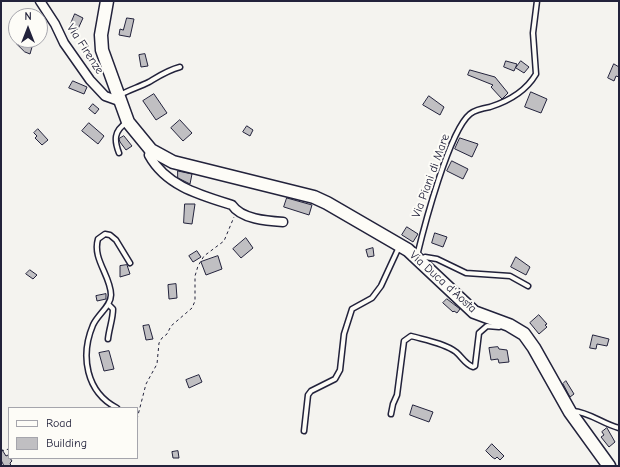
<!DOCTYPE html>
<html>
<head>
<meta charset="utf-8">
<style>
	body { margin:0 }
	#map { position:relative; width:620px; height:467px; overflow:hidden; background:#f4f3ef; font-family:"Comic Neue",sans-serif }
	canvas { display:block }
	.frame { position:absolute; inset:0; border:2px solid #22223b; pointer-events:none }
	.legend { position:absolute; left:8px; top:407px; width:130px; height:52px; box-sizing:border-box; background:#fdfcf7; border:1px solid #a5a5ac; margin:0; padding:5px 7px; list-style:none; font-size:12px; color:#22223b }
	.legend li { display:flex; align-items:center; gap:8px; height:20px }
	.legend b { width:20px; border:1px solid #a5a5ac }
	.north { position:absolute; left:8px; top:8px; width:40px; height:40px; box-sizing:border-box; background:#fdfcf7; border:1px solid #a5a5ac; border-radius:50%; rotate:0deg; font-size:11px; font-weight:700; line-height:16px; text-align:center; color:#22223b }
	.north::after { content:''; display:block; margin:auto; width:14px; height:18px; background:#22223b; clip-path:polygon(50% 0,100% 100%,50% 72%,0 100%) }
</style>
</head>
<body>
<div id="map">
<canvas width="620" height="467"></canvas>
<div class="frame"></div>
<ul class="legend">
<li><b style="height:5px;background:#fdfcf7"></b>Road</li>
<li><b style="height:11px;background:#c0bfc2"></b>Building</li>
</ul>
<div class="north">N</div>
</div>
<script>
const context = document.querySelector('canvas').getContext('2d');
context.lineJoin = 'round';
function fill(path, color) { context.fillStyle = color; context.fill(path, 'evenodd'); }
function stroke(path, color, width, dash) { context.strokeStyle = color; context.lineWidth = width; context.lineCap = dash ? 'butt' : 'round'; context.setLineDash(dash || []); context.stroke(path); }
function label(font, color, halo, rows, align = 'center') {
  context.font = font + ' "Comic Neue",sans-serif'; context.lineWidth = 4; context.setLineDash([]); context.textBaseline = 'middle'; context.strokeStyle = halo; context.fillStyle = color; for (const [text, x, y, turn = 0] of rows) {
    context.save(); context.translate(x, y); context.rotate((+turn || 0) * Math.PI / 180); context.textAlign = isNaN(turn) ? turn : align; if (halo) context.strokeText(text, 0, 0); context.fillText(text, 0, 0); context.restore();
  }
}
const building = new Path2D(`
	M75,14L83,18L78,29L70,26Z
	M127,18L134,19L130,37L119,35L120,29L123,30Z
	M17,44L32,47L30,54L25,52Z
	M145,54L148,66L141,67L139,55Z
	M506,61L517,64L514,71L504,67Z
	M521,61L529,67L524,73L516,68Z
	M614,64L619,67V77L616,76L614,81L608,78Z
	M470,70L495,77L508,93L502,99L491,87L493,85L468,75Z
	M73,81L87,87L84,94L69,88Z
	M531,92L547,99L541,113L525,107Z
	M154,94L167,113L156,120L143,101Z
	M429,96L444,107L440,115L423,105Z
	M93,104L99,109L95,114L89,109Z
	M180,120L192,133L183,141L171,128Z
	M89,123L104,136L98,144L82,131Z
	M247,126L253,130L250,136L243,132Z
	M38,129L48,140L42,145L35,138L37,136L34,133Z
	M124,136L132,146L126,150L120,142L119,139Z
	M460,138L478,144L472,157L455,149Z
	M452,161L468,169L463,179L447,171Z
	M178,171L192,174L190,184L178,178Z
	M287,198L312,205L309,215L284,207Z
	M185,204H195L192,224L184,223Z
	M407,227L418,234L413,242L402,235Z
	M435,233L447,237L443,247L432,243Z
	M246,238L253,248L241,258L233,249Z
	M373,248L374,256L368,257L366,250Z
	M197,251L201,257L193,262L189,256Z
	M218,256L222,269L206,275L201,262Z
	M516,257L530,267L526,275L511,267Z
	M127,265L130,274L120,277V266Z
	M30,270L37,275L33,279L26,274Z
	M176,284L177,298L169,299L168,285Z
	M106,294V299L97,301L96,296Z
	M447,299L460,309L457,313L454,311L453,312L443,303Z
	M539,315L547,324L545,325L547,327L539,334L530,323Z
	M149,325L153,339L146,340L143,326Z
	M593,335L609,339L607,346L597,344L596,349L590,348Z
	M498,347L499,349L507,350L509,362L499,363L498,359L491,360L489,348Z
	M109,351L114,369L104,371L99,353Z
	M199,375L202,382L189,388L186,380Z
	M566,381L574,394L570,397L563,384Z
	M413,405L433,412L429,422L410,415Z
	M607,428L615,442L609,447L601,437L604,435L602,432Z
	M492,444L504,456L500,460L497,457L495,459L492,457L486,451Z
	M1,448L6,456L8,455L12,461L10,463L11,466H4L1,460Z
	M178,451L179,458H173L172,452Z`);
const path = new Path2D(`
	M137,419L146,384L157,364L159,343L162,338L167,334L171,326L192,308L195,301V276L198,266L204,256L224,241L234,217
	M1,451L9,449`);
const lane = new Path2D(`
	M120,95C129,90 139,87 149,82C159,76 168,70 180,67
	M119,153C114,140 114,131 126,123
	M417,256C424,227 449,131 470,114C475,110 484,108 490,107C509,101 526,91 536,74L533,33L537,1
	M420,260L425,257L437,259L466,273L510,276L528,286
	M108,339C109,329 113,319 113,309L109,305
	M117,408C86,392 80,356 93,325C98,314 111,306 111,295C111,276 92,259 98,239L105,234L110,235L116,240L130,263
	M573,411C589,412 603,424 619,428
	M391,414L393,404L397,395L404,341L411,336C425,340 444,343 456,352C462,357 465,364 473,367L475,366L479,333L487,326L499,327
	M304,431L308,395L311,391L335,379L340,370L344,334L352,309L372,298L381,286L399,247`);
const street = new Path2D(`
	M40,1L55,24L64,43L90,80L105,96L119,101
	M151,150L149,155C166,186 200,195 232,205C241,219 267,221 283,222`);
const secondary = new Path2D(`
	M107,1L101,35L102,50L128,122L151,150L173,162L314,197L327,203L408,250L474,312L509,325L524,334L534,348L570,412L609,466`);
const streetNames = [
	["Via Firenze",85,49,57],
	["Via Piani di Mare",431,176,-70],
	["Via Duca d'Aosta",443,282,42]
];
fill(building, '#c0bfc2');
stroke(building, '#22223b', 1);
stroke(lane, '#22223b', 7);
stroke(street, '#22223b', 11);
stroke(secondary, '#22223b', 15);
stroke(path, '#22223b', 1, [3, 3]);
stroke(lane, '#fdfcf7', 4);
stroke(street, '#fdfcf7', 8);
stroke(secondary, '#fdfcf7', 12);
label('12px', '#22223b', '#fdfcf7', streetNames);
</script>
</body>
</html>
